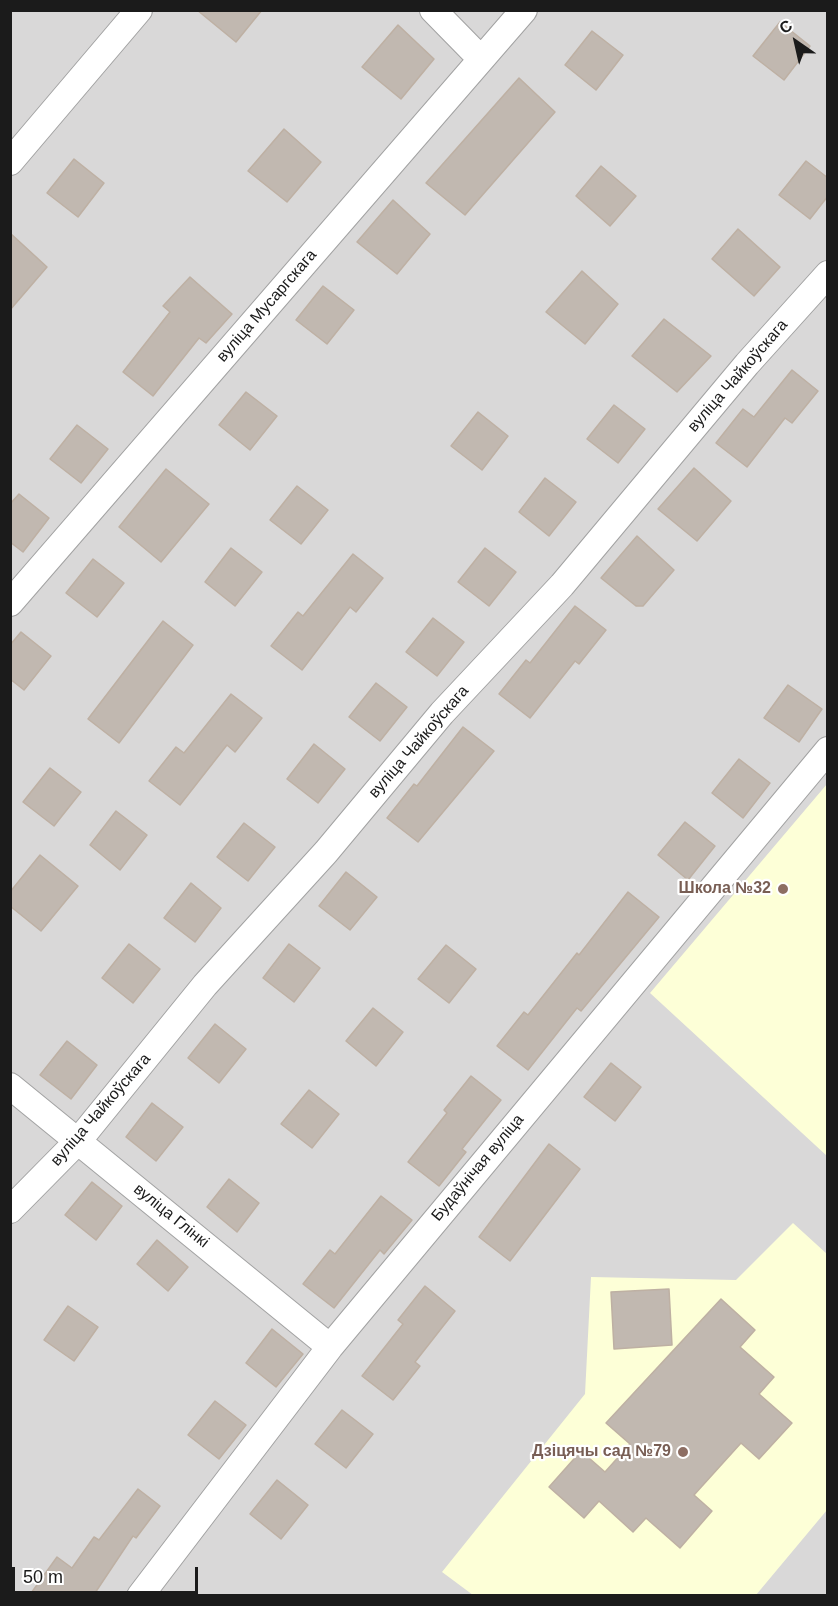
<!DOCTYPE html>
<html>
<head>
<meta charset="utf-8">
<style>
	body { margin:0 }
	#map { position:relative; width:838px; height:1606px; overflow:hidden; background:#ede9e0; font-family:Helvetica,sans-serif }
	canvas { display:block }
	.frame { position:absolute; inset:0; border:12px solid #1b1b1b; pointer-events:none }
	.north { position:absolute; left:766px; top:12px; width:60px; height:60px; -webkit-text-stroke:4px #fff; paint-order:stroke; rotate:326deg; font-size:16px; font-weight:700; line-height:24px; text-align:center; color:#1b1b1b }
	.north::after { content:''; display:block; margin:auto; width:21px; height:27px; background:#1b1b1b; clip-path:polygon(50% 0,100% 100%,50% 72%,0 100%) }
	.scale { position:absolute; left:12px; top:1567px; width:186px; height:27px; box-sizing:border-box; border:3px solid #1b1b1b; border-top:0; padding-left:8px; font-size:18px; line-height:21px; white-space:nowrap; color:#1b1b1b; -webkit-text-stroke:4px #fff; paint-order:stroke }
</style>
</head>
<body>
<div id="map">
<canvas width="838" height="1606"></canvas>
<div class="frame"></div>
<div class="north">С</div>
<div class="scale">50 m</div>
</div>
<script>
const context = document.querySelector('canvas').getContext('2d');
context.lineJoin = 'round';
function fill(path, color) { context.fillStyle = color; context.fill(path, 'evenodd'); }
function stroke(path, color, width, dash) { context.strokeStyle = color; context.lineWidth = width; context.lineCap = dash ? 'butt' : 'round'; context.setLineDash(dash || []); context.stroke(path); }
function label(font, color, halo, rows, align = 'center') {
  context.font = font + ' Helvetica,sans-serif'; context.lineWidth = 4.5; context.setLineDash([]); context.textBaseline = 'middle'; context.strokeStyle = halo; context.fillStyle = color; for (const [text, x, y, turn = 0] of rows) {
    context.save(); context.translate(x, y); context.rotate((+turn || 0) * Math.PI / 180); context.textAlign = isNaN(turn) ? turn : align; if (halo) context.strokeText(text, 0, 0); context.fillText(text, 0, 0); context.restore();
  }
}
const residential = new Path2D(`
	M11,11H827V1595H11Z`);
const education = new Path2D(`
	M827,784V1156L650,993Z
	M793,1223L827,1254V1510L756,1595H473L442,1572L585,1394L591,1277L736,1280Z`);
const building = new Path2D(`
	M197,10H262L236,42Z
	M780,22L810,46L784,80L753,56Z
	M398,25L434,59L401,99L362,67Z
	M592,31L623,55L596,90L565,65Z
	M519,78L555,112L465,215L426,183Z
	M284,129L321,162L287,202L248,171Z
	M74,159L104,183L78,217L47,193Z
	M806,161L828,178V196L810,219L779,195Z
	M601,166L636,196L610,226L576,196Z
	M393,200L430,234L397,274L357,242Z
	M738,229L780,267L754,296L712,259Z
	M10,233L47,267L10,310Z
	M582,271L618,304L585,344L546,312Z
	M190,277L232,314L206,343L199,338L153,396L123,372L170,312L163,306Z
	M323,286L354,310L327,344L296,320Z
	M664,319L711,356L677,392L632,356Z
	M792,370L818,391L792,423L785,418L747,467L716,443L743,409L754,417Z
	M246,392L277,416L250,450L219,425Z
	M614,405L645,429L618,463L587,439Z
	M478,412L508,436L482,470L451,446Z
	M77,425L108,449L81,483L50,459Z
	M694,468L731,501L697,541L658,509Z
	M166,469L209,504L161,562L119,527Z
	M545,478L576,502L549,536L519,512Z
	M297,486L328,510L301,544L270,520Z
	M19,494L49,518L23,552L10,542V504Z
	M637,536L674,570L643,606H636L601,578Z
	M231,548L262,572L235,606L205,582Z
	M485,548L516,572L489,606L458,582Z
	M353,554L383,578L356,612L350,607L302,670L271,646L298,612L303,616Z
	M93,559L124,583L97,617L66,593Z
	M575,606L606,630L579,664L575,661L530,718L499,694L526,660L530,663Z
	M433,618L464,642L437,676L406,652Z
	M163,621L193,645L119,743L88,719Z
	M21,632L51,656L24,690L10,679V645Z
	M376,683L407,707L380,741L349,717Z
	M788,685L822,709L799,742L764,718Z
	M231,694L262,718L235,752L227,745L180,805L149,781L176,747L184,753Z
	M463,727L494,751L418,842L387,818L414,784L417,786Z
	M314,744L345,769L318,803L287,779Z
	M739,759L770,783L743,818L712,793Z
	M50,768L81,792L54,826L23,802Z
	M116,811L147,835L120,870L90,845Z
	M685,822L715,846L688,880L658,855Z
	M244,823L275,847L248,881L217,857Z
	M40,855L78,886L41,931L10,906V892Z
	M346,872L377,897L350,930L319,906Z
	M191,883L221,908L195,942L164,918Z
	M628,892L659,917L581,1011L577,1008L528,1070L497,1046L524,1012L528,1015L577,953L579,955Z
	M129,944L160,969L133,1003L102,978Z
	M289,944L320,968L294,1002L263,978Z
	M446,945L476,969L449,1003L418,979Z
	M373,1008L403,1032L376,1066L346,1041Z
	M215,1024L246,1049L219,1083L188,1058Z
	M67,1041L97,1065L71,1099L40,1075Z
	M611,1063L641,1087L615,1121L584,1097Z
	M471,1076L501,1100L462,1149L466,1152L439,1186L408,1162L447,1113L444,1110Z
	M309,1090L339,1114L312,1148L281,1124Z
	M152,1103L183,1127L156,1161L126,1137Z
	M549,1144L580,1169L510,1261L479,1237Z
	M229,1179L259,1203L237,1232L207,1207Z
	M92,1182L122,1206L96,1240L65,1215Z
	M381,1196L412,1220L384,1254L380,1250L334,1308L303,1284L330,1250L335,1254Z
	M157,1240L188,1267L168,1291L137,1264Z
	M425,1286L455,1311L415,1362L420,1366L393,1400L362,1376L403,1324L398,1320Z
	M669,1289L672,1345L614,1349L611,1292Z
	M721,1299L755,1330L740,1347L774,1377L759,1394L792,1423L759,1459L741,1443L694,1495L712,1511L680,1548L646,1518L633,1532L599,1501L584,1518L549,1487L581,1451L605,1472L630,1444L606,1423Z
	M68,1306L98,1327L74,1361L44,1340Z
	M272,1329L303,1354L276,1387L246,1363Z
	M215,1401L246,1425L219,1459L188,1435Z
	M342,1410L373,1434L346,1468L315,1444Z
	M277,1480L308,1505L281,1539L250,1514Z
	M138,1489L160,1506L136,1538L133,1536L93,1596H29L57,1557L72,1568L94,1537L99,1540Z`);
const minor = new Path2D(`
	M433,10L481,59
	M10,162L139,10
	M10,603L524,10
	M10,1086L330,1347
	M10,1210L79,1140L205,985L326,852L442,713L562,585L747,364L828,274
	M140,1596L330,1347L828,750`);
const markers = [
	[783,889,6,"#8d6e63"],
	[683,1452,6,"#8d6e63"]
];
const streetNames = [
	["вуліца Мусаргскага",267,306,-49],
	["вуліца Чайкоўскага",738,376,-49],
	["вуліца Чайкоўскага",419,742,-49],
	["вуліца Чайкоўскага",101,1110,-49],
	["Будаўнічая вуліца",478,1168,-50],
	["вуліца Глінкі",171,1216,39]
];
const educationNames = [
	["Школа №32",771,889],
	["Дзіцячы сад №79",671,1452]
];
fill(residential, '#d9d8d8');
fill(education, '#fdffd7');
fill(building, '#c1b8b0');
stroke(building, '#beb0a3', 1.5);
stroke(minor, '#a2a2a2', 28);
stroke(minor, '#fff', 26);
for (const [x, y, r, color] of markers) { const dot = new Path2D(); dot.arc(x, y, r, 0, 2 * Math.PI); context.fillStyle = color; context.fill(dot); stroke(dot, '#fff', 2); }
label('16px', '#1b1b1b', '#fff', streetNames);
label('bold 16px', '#785e54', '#fff', educationNames, 'right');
</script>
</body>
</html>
